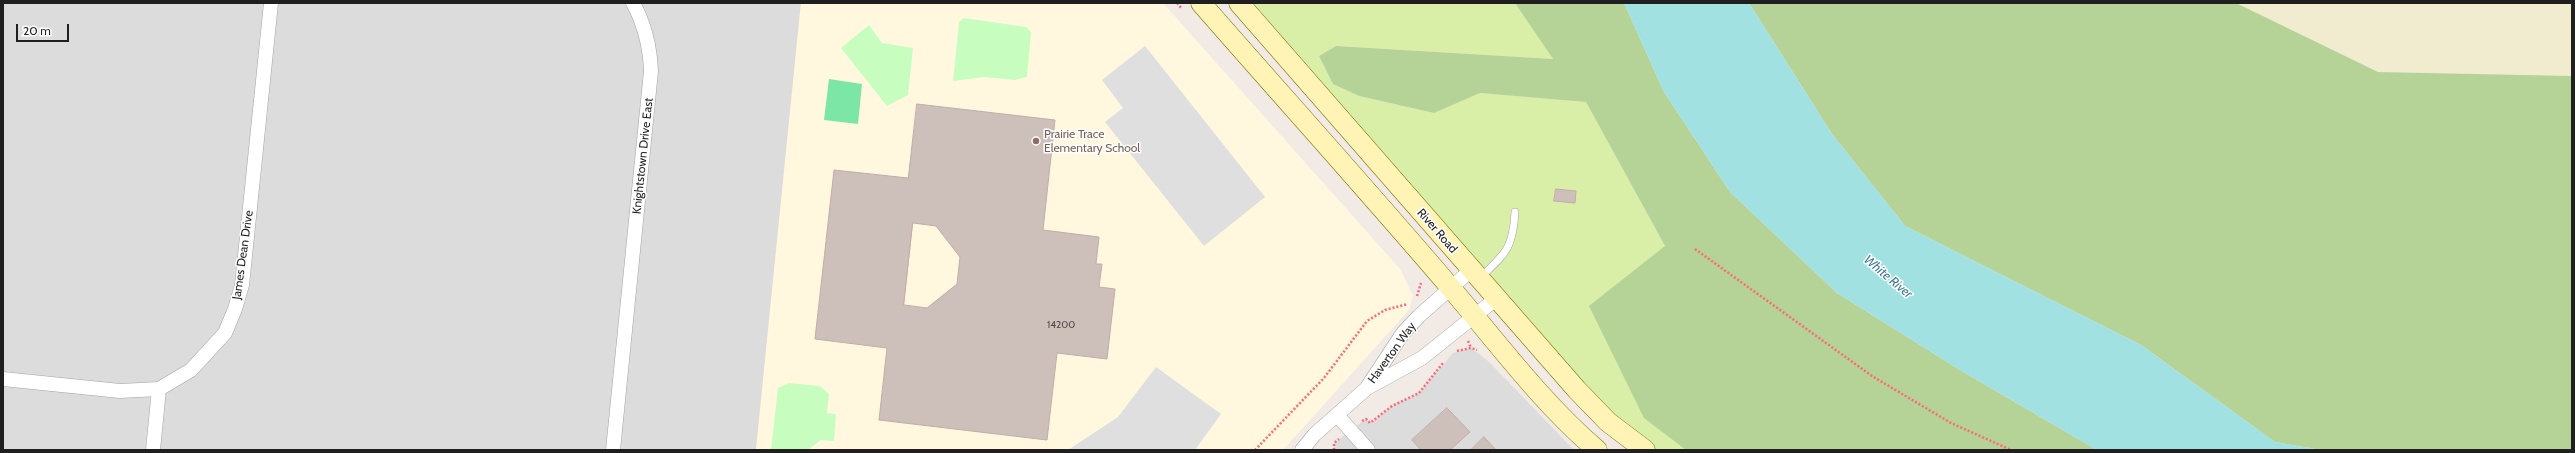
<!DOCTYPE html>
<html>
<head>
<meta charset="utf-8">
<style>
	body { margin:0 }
	#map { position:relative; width:2575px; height:453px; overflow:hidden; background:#f1eae5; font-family:Cabin,sans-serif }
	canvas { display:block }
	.frame { position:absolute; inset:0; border:4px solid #1f1f1f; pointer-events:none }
	.scale { position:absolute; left:16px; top:24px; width:53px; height:18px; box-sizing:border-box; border:2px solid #1f1f1f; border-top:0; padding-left:5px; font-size:12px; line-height:14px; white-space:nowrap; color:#1f1f1f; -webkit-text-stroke:3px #fff; paint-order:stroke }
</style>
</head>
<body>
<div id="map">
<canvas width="2575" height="453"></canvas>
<div class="frame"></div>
<div class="scale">20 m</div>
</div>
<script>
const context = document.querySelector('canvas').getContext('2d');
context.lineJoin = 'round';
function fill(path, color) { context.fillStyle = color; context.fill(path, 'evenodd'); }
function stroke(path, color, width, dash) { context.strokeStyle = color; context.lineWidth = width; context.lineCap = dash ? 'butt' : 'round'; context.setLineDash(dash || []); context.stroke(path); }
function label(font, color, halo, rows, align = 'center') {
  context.font = font + ' Cabin,sans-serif'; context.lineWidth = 3; context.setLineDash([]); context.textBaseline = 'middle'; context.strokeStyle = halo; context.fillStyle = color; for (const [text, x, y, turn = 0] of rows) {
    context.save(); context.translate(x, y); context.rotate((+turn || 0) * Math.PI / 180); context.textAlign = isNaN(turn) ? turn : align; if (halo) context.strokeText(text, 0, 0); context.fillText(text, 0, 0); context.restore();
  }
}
const residential = new Path2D(`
	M3,3H801L756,450H3Z
	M1471,348L1488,361L1574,450H1334V443L1366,419L1371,423L1392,406L1419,393L1453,353Z`);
const education = new Path2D(`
	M801,3H1163L1401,270L1413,296L1409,310L1283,450H756Z`);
const farmland = new Path2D(`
	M2236,3H2572V76L2378,72Z`);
const grass = new Path2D(`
	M1240,3H1515L1553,59L1336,46L1319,56L1333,84L1359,96L1434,113L1480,93L1586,102L1665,246L1686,450H1646L1633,442Z`);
const forest = new Path2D(`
	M1515,3H1624L1664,92L1730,192L1837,293L1960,370L2097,450H1686L1644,418L1589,306L1665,246L1586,102L1480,93L1434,113L1359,96L1333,84L1319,56L1336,46L1553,59Z
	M1749,3H2236L2378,72L2572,76V450H2321L2275,442L2141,345L1905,226L1832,134Z`);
const park = new Path2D(`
	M964,18L1026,27L1031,32L1027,77L1015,80L984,77L953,81L959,22Z
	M869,25L882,43L913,48L908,95L887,106L841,48Z
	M789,383L820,386L829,394L827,413L836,414L834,441L821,440L808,450H771L778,388Z`);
const pitch = new Path2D(`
	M829,79L862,84L858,124L824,120Z`);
const parking = new Path2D(`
	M1145,46L1265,197L1204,246L1105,122L1123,108L1102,80Z
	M1156,367L1221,414L1195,450H1068L1118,417Z`);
const water = new Path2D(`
	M1624,3H1749L1832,134L1905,226L2141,345L2275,442L2321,450H2097L1960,370L1837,293L1730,192L1664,92Z`);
const building = new Path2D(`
	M917,104L1055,120L1043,230L1099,237L1096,264H1102L1099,287L1115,289L1107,359L1057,353L1047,440L879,420L887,348L815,339L834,170L908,178ZM913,223L936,226L960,257L957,284L927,308L904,305Z
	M1556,189L1576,191L1575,203L1554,201Z
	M1447,408L1470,432L1450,450H1421L1412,440Z
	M1484,437L1496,450H1471Z`);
const path = new Path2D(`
	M1177,3L1182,9
	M1695,249L1872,376L1951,423L2011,450
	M1417,296L1421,283
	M1468,341L1471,348
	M1457,351L1471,348L1477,350
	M1362,421L1366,419L1370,423L1392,406L1419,393L1443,363
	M1255,450L1324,378L1367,321L1385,310L1408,304
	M1334,450V443L1339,439`);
const service = new Path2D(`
	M1481,277C1506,253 1513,248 1515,212`);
const minor = new Path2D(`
	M3,379L120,391L159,389L191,370L225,333L235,309L242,285L271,3
	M1368,386L1403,333L1419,316L1471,270
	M1337,415L1368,450
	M153,450L159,389
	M613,450L651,71C650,46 645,25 633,3
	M1302,450L1314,435L1367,388L1422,358L1497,298`);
const secondary = new Path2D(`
	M1201,3C1284,98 1368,191 1450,287C1497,342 1541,402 1597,450
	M1239,3L1577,390L1608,422L1645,450`);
const markers = [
	[1036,141,4,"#8d6e63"]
];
const numberNames = [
	["14200",1061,325]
];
const educationNames = [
	["Prairie Trace",1044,134],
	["Elementary School",1044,148]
];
const streetNames = [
	["Knightstown Drive East",643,156,-84],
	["River Road",1437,231,49],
	["James Dean Drive",243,255,-82],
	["Haverton Way",1392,353,-54]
];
const waterNames = [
	["White River",1888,277,40]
];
fill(residential, '#dddcdc');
fill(education, '#fff8df');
fill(farmland, '#f1eccf');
fill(grass, '#d9efa7');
fill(forest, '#b5d396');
fill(park, '#c7febf');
fill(pitch, '#7ce6a7');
fill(parking, '#dfdfdf');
fill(water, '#a2e1e2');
fill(building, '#cdbfba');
stroke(building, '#c4ada6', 1);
stroke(service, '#a3a3a3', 8);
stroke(minor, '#a3a3a3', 15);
stroke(secondary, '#7c7000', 21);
stroke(path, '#ff6777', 2.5, [2, 2]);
stroke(service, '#fff', 7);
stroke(minor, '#fff', 14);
stroke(secondary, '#fff3b5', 20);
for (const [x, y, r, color] of markers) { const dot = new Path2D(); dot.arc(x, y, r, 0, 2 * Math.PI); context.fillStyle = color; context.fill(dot); stroke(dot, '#fff', 1.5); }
label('10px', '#4a4746', null, numberNames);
label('12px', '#785e54', '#fff', educationNames, 'left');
label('12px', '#1f1f1f', '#fff', streetNames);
label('italic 13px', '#397b96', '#fff', waterNames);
</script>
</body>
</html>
